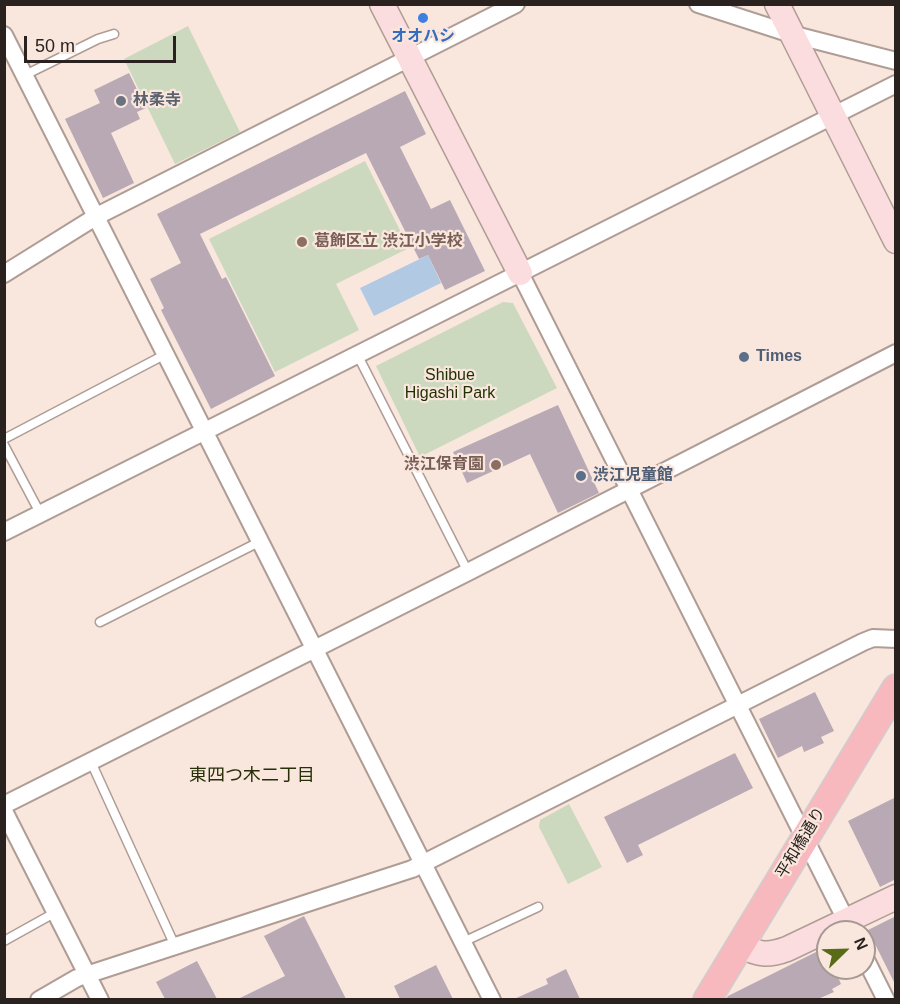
<!DOCTYPE html>
<html>
<head>
<meta charset="utf-8">
<style>
	body { margin:0 }
	#map { position:relative; width:900px; height:1004px; overflow:hidden; background:#f9e7de; font-family:Arial,sans-serif }
	canvas { display:block }
	.frame { position:absolute; inset:0; border:6px solid #29221f; pointer-events:none }
	.north { position:absolute; left:816px; top:920px; width:60px; height:60px; box-sizing:border-box; background:#f9e7de; border:2px solid #a69892; border-radius:50%; rotate:67deg; font-size:16px; font-weight:700; line-height:24px; text-align:center; color:#29221f }
	.north::after { content:''; display:block; margin:auto; width:21px; height:27px; background:#586b17; clip-path:polygon(50% 0,100% 100%,50% 72%,0 100%) }
	.scale { position:absolute; left:24px; top:36px; width:152px; height:27px; box-sizing:border-box; border:3px solid #29221f; border-top:0; padding-left:8px; font-size:18px; line-height:21px; white-space:nowrap; color:#29221f; -webkit-text-stroke:4px #f9e7de; paint-order:stroke }
</style>
</head>
<body>
<div id="map">
<canvas width="900" height="1004"></canvas>
<div class="frame"></div>
<div class="north">N</div>
<div class="scale">50 m</div>
</div>
<script>
const context = document.querySelector('canvas').getContext('2d');
context.lineJoin = 'round';
function fill(path, color) { context.fillStyle = color; context.fill(path, 'evenodd'); }
function stroke(path, color, width, dash) { context.strokeStyle = color; context.lineWidth = width; context.lineCap = dash ? 'butt' : 'round'; context.setLineDash(dash || []); context.stroke(path); }
function label(font, color, halo, rows, align = 'center') {
  context.font = font + ' Arial,"Noto Sans JP",sans-serif'; context.lineWidth = 4.5; context.setLineDash([]); context.textBaseline = 'middle'; context.strokeStyle = halo; context.fillStyle = color; for (const [text, x, y, turn = 0] of rows) {
    context.save(); context.translate(x, y); context.rotate((+turn || 0) * Math.PI / 180); context.textAlign = isNaN(turn) ? turn : align; if (halo) context.strokeText(text, 0, 0); context.fillText(text, 0, 0); context.restore();
  }
}
const green = new Path2D(`
	M188,26L240,132L175,164L124,59Z
	M365,161L409,248L336,284L359,330L275,372L209,239Z
	M503,302L513,303L557,388L420,457L376,366Z
	M569,804L602,867L568,884L539,827L540,820Z`);
const water = new Path2D(`
	M428,255L441,283L374,316L360,288Z`);
const building = new Path2D(`
	M129,73L146,108L137,112L140,119L111,133L134,183L103,198L65,119L100,103L94,90Z
	M405,91L426,134L400,147L431,209L450,200L485,271L445,290L428,255L419,259L366,153L200,234L222,279L226,277L275,376L211,409L161,310L164,308L150,279L181,263L157,214Z
	M558,405L599,493L558,513L530,454L467,483L453,452Z
	M815,692L834,731L821,737L824,743L804,752L802,746L778,758L759,719Z
	M735,753L753,788L638,845L643,855L627,863L604,817Z
	M896,797V879L880,887L848,821Z
	M304,916L346,999H238L285,976L264,936Z
	M896,916V986L868,930Z
	M824,948L828,956V968H834L841,984L832,989L834,992L818,999H726L728,996Z
	M197,961L217,999H165L156,982Z
	M436,965L453,999H400L394,986Z
	M566,969L580,999H514L548,984L546,979Z`);
const lane = new Path2D(`
	M25,75L98,39L114,34
	M357,354L468,572
	M4,439L166,354
	M4,445L40,513
	M100,622L261,541
	M91,762L175,946
	M4,941L56,912
	M463,942L538,907`);
const street = new Path2D(`
	M698,4L791,34L896,61
	M4,35L492,1000
	M4,274L97,216L516,4
	M4,532L520,273
	M4,805L468,572L896,353
	M4,811L100,1000
	M852,932L520,273L896,84
	M864,956L886,1000
	M39,1000L77,978L412,869L863,642L873,638L896,639`);
const secondary = new Path2D(`
	M382,4L520,273
	M777,4L896,241
	M740,945C758,955 768,956 787,949L896,897`);
const primary = new Path2D(`
	M707,1000L896,688`);
const markers = [
	[423,18,6,"#3f7fe0"],
	[121,101,6,"#6b7280"],
	[302,242,6,"#8d6e63"],
	[744,357,6,"#5c6f8a"],
	[496,465,6,"#8d6e63"],
	[581,476,6,"#5c6f8a"]
];
const shopNames = [
	["オオハシ",423,37]
];
const worshipNames = [
	["林柔寺",133,101]
];
const educationNames = [
	["葛飾区立 渋江小学校",314,242],
	["渋江保育園",484,465,"right"]
];
const serviceNames = [
	["Times",756,357],
	["渋江児童館",593,476]
];
const parkNames = [
	["Shibue",450,376],
	["Higashi Park",450,394]
];
const streetNames = [
	["平和橋通り",801,843,-59]
];
const neighbourhoodNames = [
	["東四つ木二丁目",252,776]
];
fill(green, '#ccd9be');
fill(water, '#b2c9e4');
fill(building, '#b8a9b5');
stroke(lane, '#af9d95', 11);
stroke(street, '#af9d95', 20);
stroke(secondary, '#af9d95', 27);
stroke(primary, '#d0cece', 30);
stroke(lane, '#fff', 8);
stroke(street, '#fff', 16);
stroke(secondary, '#fbdcdf', 24);
stroke(primary, '#f7b8be', 27);
for (const [x, y, r, color] of markers) { const dot = new Path2D(); dot.arc(x, y, r, 0, 2 * Math.PI); context.fillStyle = color; context.fill(dot); stroke(dot, '#f9e7de', 2); }
label('bold 16px', '#366cbe', '#f9e7de', shopNames);
label('bold 16px', '#5b616d', '#f9e7de', worshipNames, 'left');
label('bold 16px', '#785e54', '#f9e7de', educationNames, 'left');
label('bold 16px', '#4e5e75', '#f9e7de', serviceNames, 'left');
label('16px', '#1f3000', '#f9e7de', parkNames);
label('16px', '#29221f', '#f9e7de', streetNames);
label('18px', '#262f08', '#f9e7de', neighbourhoodNames);
</script>
</body>
</html>
